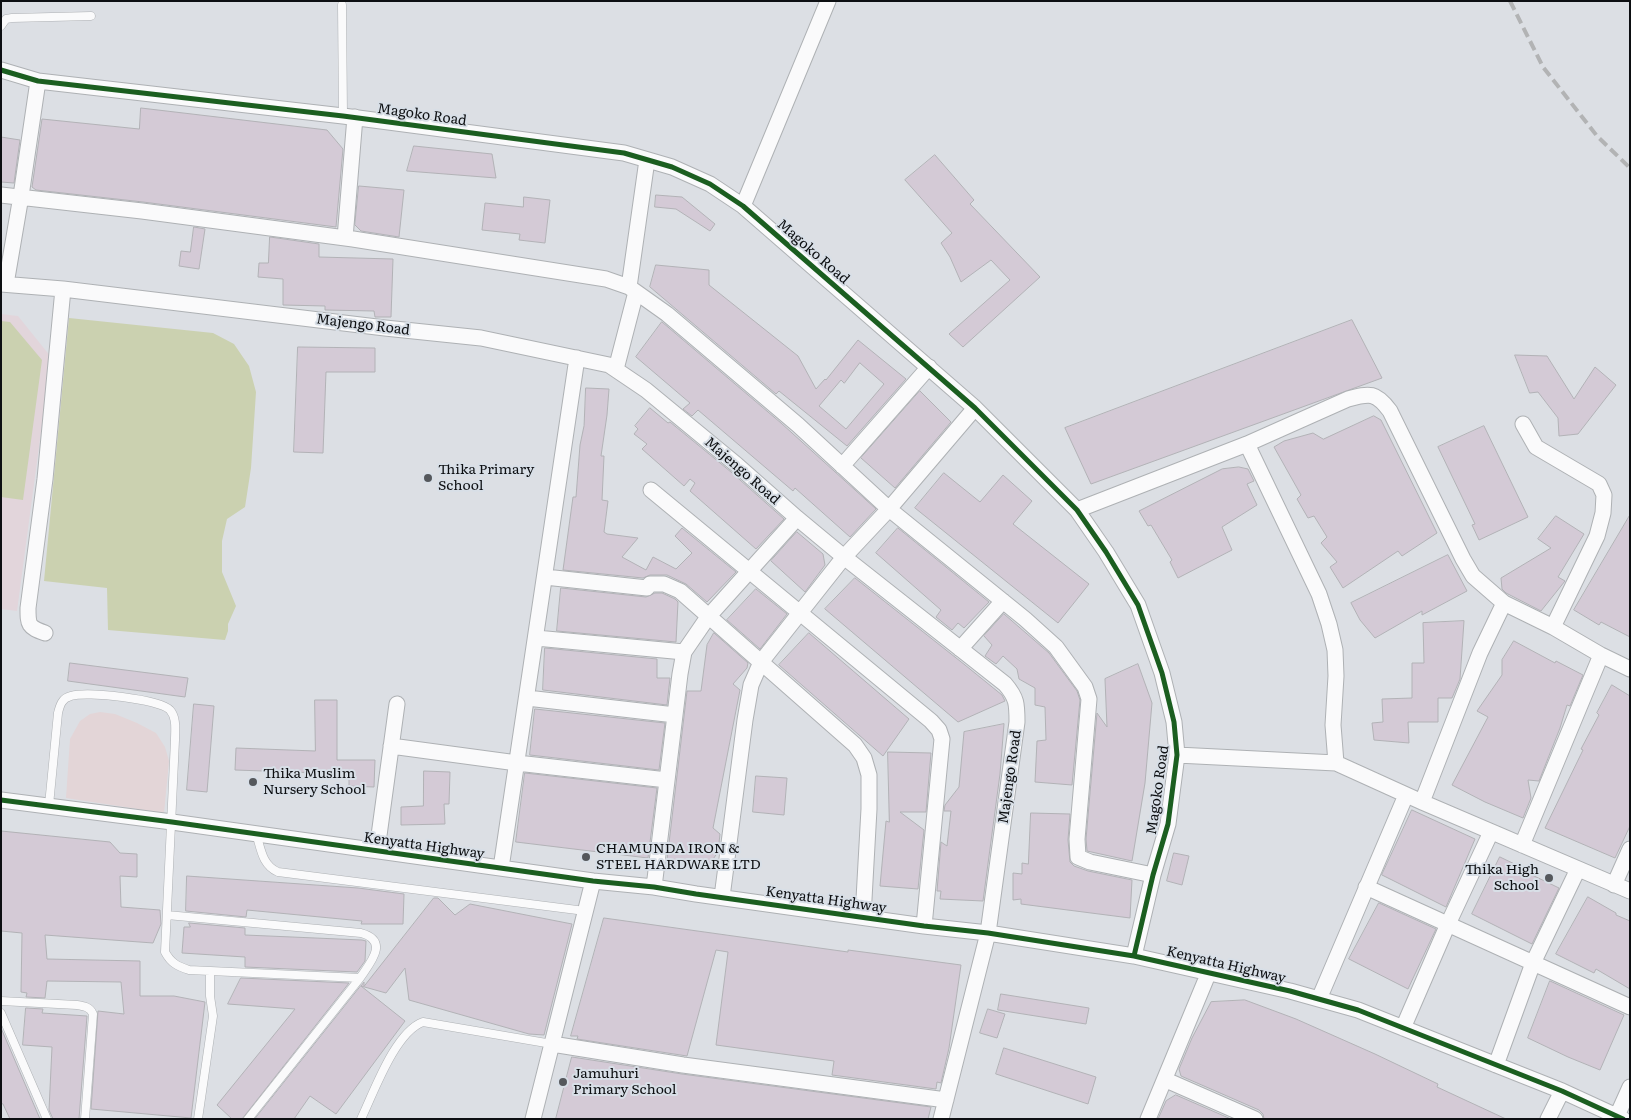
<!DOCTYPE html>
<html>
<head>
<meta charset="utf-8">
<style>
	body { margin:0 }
	#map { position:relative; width:1631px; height:1120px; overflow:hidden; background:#dcdfe4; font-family:Literata,serif }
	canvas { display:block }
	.frame { position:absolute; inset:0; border:2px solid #0d0f12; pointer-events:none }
</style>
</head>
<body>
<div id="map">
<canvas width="1631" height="1120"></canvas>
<div class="frame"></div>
</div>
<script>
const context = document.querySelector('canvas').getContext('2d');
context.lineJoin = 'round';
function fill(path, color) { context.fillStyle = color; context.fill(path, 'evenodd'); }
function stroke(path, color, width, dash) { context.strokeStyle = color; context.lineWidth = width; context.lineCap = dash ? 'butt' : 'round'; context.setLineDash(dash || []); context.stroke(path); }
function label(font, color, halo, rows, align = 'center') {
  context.font = font + ' Literata,serif'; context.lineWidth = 4; context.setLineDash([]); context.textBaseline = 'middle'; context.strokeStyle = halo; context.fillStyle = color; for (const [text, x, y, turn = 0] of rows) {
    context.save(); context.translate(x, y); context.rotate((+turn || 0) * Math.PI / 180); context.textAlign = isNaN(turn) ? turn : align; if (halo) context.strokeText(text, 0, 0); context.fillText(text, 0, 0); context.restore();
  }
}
const commercial = new Path2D(`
	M100,712L115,714L137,723L156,733L165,747L169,761L164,813L66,798L70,739L80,721L90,714Z`);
const education = new Path2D(`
	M1,314L18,316L51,357L17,611L1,609Z`);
const green = new Path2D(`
	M69,318L213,333L234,344L249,366L256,392L251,468L245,507L227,519L222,541V572L236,606L228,624V631L225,640L108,630L107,588L44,581Z
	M1,321L10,322L42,360L23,500L1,497Z`);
const building = new Path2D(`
	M141,108L327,130L343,149L336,227L143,202L36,190L32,187L42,119L139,129Z
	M1,137L20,140L14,183L1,182Z
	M414,146L492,154L496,178L407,171Z
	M935,155L974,200L970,204L1040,277L963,347L949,334L1010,280L991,260L961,282L950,257L941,243L952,233L905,180Z
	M359,186L404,190L399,237L361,231L355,225Z
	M656,195L682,197L715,224L710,231L676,209L655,207Z
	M524,197L550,200L545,243L519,240L520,234L482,230L485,203L523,207Z
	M194,227L205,229L199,269L179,266L181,251L190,252Z
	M270,237L319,244V257L393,259L391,317H375L374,311L325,310V306L283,305V279L258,277L259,263H268Z
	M656,265L709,270V285L798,356L816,389L825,379L826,380L858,340L906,379L847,446L779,391L776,394L650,287ZM860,363L884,384L846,429L819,406L841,380L844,383Z
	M1352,320L1382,378L1091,484L1065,428Z
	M662,322L781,423L876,509L850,537L795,488L793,491L698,410L692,416L683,409L690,403L636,357Z
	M298,347L375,348V372H326L323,453L294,452Z
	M1515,355L1547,356L1574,399L1595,367L1616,385L1578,434L1559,436L1558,418L1538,392L1530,393Z
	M586,388L609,389L607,415L601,456H604L602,500L608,501L604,532L607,534L638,538L622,557L646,570L653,557L676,569L692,553L675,536L682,528L736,572L707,602L686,584L667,575H650L643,578L563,570L573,497H576L580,445L584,426Z
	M920,391L951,422L895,488L861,458Z
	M650,408L668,423L670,422L731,472L784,519L756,549L690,491L695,483L690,479L684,486L642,449L647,444L634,434L638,429L635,426Z
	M1374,416L1381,420L1437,533L1402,556L1398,551L1343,588L1330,567L1337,562L1321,543L1327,537L1314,516L1308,518L1297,499L1301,495L1274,447L1284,441L1313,433L1323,439Z
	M1484,426L1528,517L1479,540L1472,525L1475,524L1438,447Z
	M1239,467L1248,469L1254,481L1247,484L1257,505L1222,527L1232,550L1178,578L1170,562L1172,560L1151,525L1148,526L1139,511L1222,469Z
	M944,473L980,502L1003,475L1032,501L1013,524L1089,584L1058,623L915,508Z
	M1630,515V637L1601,622L1599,625L1574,610Z
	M1556,516L1584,534L1558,577L1565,581L1541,611L1506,593L1502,589L1501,578L1551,548L1538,539Z
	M898,528L989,602L964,628L958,623L952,630L936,617L941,610L876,553Z
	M797,532L823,554L825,565L805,592L771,561Z
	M1448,555L1467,591L1422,615V611L1375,638L1360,620L1351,603Z
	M855,578L965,665L1002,695L1005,701L958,722L825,609Z
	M561,588L646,597L655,593H662L675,599L678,602L676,642L557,631Z
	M756,589L787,614L760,649L727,620Z
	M1004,614L1049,653L1077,691L1080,700L1072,785L1035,782L1037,741L1046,740L1045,707L1035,705V688L1019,679L1017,669L1003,656L996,664L985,656L992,645L984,636Z
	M1464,621L1460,679L1452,698H1438V722H1408L1409,743L1374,740L1372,723L1383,722L1382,699L1412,698V663H1424L1423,623Z
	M714,633L748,663L747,668L733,684L740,690L713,828L720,834L718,852L709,865L667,860L687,691H701L707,645Z
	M809,633L909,719L883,756L779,665Z
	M1514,641L1555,663L1556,661L1583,675L1570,706L1567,705L1560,728L1539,781L1528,780L1531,798L1523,818L1485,802L1452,785L1488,717L1477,711L1502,675V660Z
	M545,648L657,659V678H670L667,705L543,690Z
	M70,663L188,678L185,697L68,681Z
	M1138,664L1152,703L1145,783L1132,861L1087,851L1086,839L1097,713L1107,727L1105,679Z
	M1612,685L1630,696V826L1615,858L1545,828L1583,750L1581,749L1599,715L1597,713Z
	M315,700H337V760H375L374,787L349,786V774L235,770L236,748L315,751Z
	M194,704L214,706L207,792L187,790Z
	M535,709L665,723L659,770L530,755Z
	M1004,724L1000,774L983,901L940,899L941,891H937L941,842L947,846L951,811H944L945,805L959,787L964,732Z
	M888,752L931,753L926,812H900L924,830L918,889L880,886L886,821L889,822Z
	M424,771L450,772L449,804H444L445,824L401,825V807L423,806Z
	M525,773L657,788L648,858L516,842Z
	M756,776L787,778L784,815L753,812Z
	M1412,810L1475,839L1446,907L1382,875Z
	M1031,813L1070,814L1068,840L1070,862L1074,866L1088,871L1132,880L1130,918L1021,904V899L1013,900V873L1022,874V863L1028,864Z
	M1,831L110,842L120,853L137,854V877L120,876L121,907L160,910L161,924L153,943L45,935L47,959L140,961V996H174L205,1002L191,1118L91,1109L98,1011L124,1014L121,982L47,981L45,998L26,997L27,993L21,992L22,933L1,931Z
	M1174,853L1189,856L1182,885L1167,881Z
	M1500,857L1529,871L1528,873L1559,888L1532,944L1472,914Z
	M187,876L358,888L404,894L403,924H361L362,921L247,910L246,917L186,911Z
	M1588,897L1616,913V915L1630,921V989L1596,969L1594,973L1556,954Z
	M434,898H438L455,915L470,904L572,924L544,1035L529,1034L409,1000L405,968L386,993L361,986L364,982V986Z
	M1379,903L1436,929L1408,989L1349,959Z
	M604,918L848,952V950L961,965L949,1048L941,1083L937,1082L936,1089L832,1075L834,1061L716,1045L728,952L716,950L687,1056L577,1039L578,1036H571Z
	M189,923L245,928V935L362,940L366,941L365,961L357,972L245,967V957L182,953L184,927H190Z
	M241,978L349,983L242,1119H232L217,1105L295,1009L228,1004Z
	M1550,981L1624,1015L1600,1070L1568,1057L1528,1038Z
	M361,986L405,1021L336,1114L310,1096L294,1119H255Z
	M1001,994L1089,1008L1086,1024L998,1010Z
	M1245,1000L1296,1019L1375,1054L1438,1084L1437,1087L1506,1119H1264L1263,1114L1259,1110L1181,1076L1179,1069L1192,1038L1211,1002Z
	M26,1008L43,1009L42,1013L87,1016L79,1119H53L49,1110L52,1047L23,1045Z
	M988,1009L1005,1014L997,1038L980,1033Z
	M1,1028L40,1119H10L3,1104L1,1103Z
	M1004,1048L1096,1077L1088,1104L996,1074Z
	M572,1057L682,1074L931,1107L928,1119H556Z
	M1176,1095L1231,1119H1158L1166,1101Z`);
const service = new Path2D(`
	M342,5L343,116
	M1,26L6,19L12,18L91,16
	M49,805L58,713C60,705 62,698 71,696C87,691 159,699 170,710C177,718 175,730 175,740L165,952C171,963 177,966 189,970L360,978L248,1119
	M256,833C261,849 262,865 278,872L585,911
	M167,915L361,933C390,941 370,963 360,978
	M1,1001L77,1005C84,1006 90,1007 93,1014L85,1119
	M1,1013L47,1119
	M198,1119L213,1016L210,996V971
	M361,1119C374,1092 395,1032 423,1022L552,1044`);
const minor = new Path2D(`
	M1,70L38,81L343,116L624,153L672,167L710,184L743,206L975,408L1077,510L1106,552L1138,605L1162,673L1174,722L1177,755L1168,824L1153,875L1134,956
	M1,195L142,211L353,239L606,279L629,287L667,314L798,425L889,509L1025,619L1056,647L1085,687L1089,699L1077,839L1078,857L1090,862L1153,875
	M743,206L828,1
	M345,238L355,117
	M1,284L63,289L385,328L481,338L609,365L646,390L737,465L797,518L844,557L1005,684C1017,698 1017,704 1017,722L988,933L941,1119
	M6,284L21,196L38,81
	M629,287L647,160
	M616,369L636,292
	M1523,424L1536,447L1599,484L1604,495L1603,513L1597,536L1553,627
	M1247,444L1319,594L1329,624L1335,650L1336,676L1333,725L1336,763L1422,802L1630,891
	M842,466L929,367
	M651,490L931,721L939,730L942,739L924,926
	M1077,510L1247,444L1348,399C1370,393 1376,392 1390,411L1463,559L1473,576L1504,603L1553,627L1601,655L1630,669
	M545,577L647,588L650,584H664L680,591L855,745L864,758L869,775V809L863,917
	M45,633C28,627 28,625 28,608L45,479L63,289
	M536,638L684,652
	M960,649L1003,601
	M527,698L675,715
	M391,746L517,763L667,780
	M1177,755L1336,763
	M1,800L172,822L593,881L654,887L696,894L924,926L988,933L1134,956L1290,991L1358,1010L1562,1091L1623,1119
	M1422,802L1480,653L1504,603
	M1522,845L1601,655
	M377,850L397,704
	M501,868L577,358
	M1614,885L1630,849
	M654,887L680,674L684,652L708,617L797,518
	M1366,887L1630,1007
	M722,897L745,720L751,685L761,662L844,557L889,509L975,408
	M1319,999L1406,795
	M1403,1028L1448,924L1491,832
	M552,1044L683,1065L946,1100
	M1496,1065L1533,963L1578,869
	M1166,1080L1255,1119
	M1617,1116L1630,1087
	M533,1119L593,881
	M1148,1119L1209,972
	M1548,1119L1562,1091`);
const rail = new Path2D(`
	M1510,1L1543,67L1597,136L1630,168`);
const cycleway = new Path2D(`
	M1,70L38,81L343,116L624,153L672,167L710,184L743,206L975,408L1077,510L1106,552L1138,605L1162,673L1174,722L1177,755L1168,824L1153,875L1134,956
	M1,800L172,822L593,881L654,887L696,894L924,926L988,933L1134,956L1290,991L1358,1010L1562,1091L1623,1119`);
const markers = [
	[428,478,5,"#55585c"],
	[253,782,5,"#55585c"],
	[586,857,5,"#55585c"],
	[1549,878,5,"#55585c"],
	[563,1082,5,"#55585c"]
];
const streetNames = [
	["Magoko Road",422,115,8],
	["Magoko Road",813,252,41],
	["Majengo Road",363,325,7],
	["Majengo Road",742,471,41],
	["Majengo Road",1010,777,-82],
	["Magoko Road",1158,790,-82],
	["Kenyatta Highway",424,846,8],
	["Kenyatta Highway",826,900,8],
	["Kenyatta Highway",1226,965,13]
];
const poiNames = [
	["Thika Primary",438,470],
	["School",438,486],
	["Thika Muslim",263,774],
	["Nursery School",263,790],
	["CHAMUNDA IRON &",596,849],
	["STEEL HARDWARE LTD",596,865],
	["Thika High",1539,870,"right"],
	["School",1539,886,"right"],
	["Jamuhuri",573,1074],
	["Primary School",573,1090]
];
fill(commercial, '#e3d5d7');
fill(education, '#e2d5db');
fill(green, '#cbd1b0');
fill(building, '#d4cad6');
stroke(building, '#b2b2b6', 1);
stroke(service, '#aeb1b4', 9);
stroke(minor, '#aeb1b4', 17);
stroke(service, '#fafafb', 8);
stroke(minor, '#fafafb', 15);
stroke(rail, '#b2b3b4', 4, [10, 5]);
stroke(cycleway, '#1b5e20', 5);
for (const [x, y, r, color] of markers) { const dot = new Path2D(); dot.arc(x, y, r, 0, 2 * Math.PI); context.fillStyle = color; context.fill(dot); stroke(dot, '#d8dfe7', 2); }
label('14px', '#0d0f12', '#d8dfe7', streetNames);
label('14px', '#0d0f12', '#d8dfe7', poiNames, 'left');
</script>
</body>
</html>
